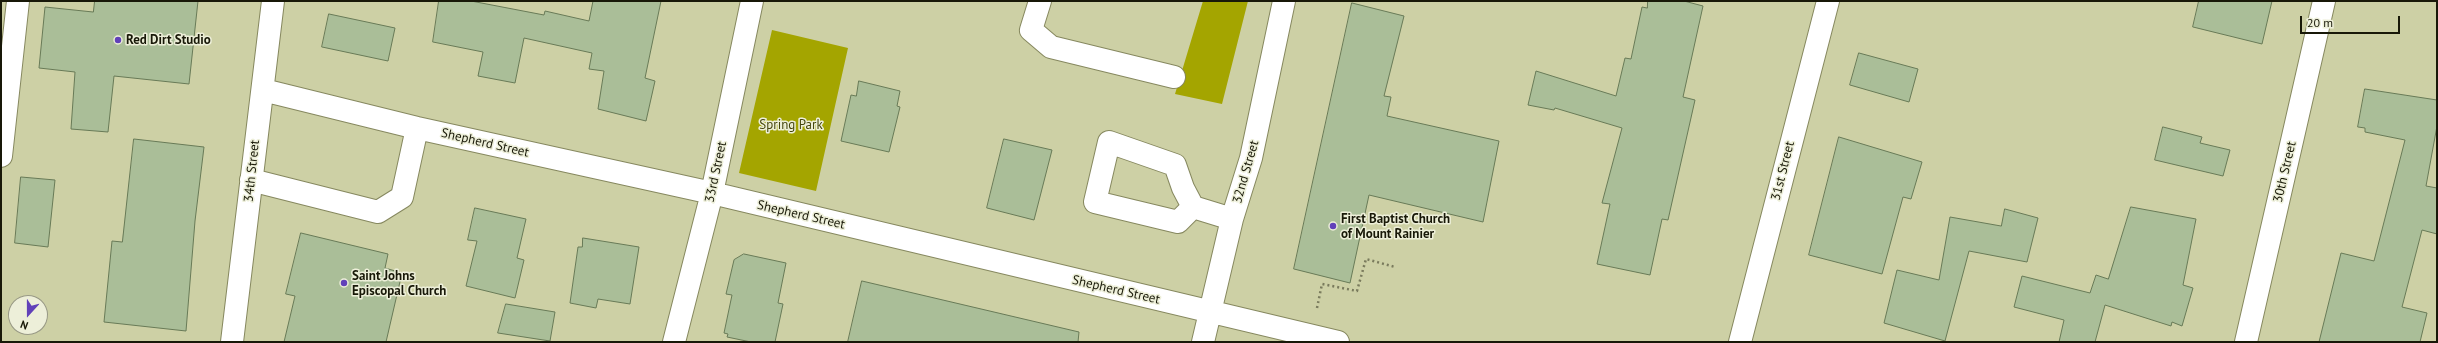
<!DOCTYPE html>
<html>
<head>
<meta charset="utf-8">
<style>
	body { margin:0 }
	#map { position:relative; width:2438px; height:343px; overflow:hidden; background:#cdd0a5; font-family:"PT Sans",sans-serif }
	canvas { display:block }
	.frame { position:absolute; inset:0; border:2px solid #181808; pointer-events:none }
	.north { position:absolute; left:8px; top:295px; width:40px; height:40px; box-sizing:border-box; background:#edefd9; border:1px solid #989985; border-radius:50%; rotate:201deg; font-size:11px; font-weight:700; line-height:16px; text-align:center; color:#181808 }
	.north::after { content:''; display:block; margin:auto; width:14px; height:18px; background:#6141b9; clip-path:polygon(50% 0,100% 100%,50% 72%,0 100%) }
	.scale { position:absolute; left:2300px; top:16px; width:100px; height:18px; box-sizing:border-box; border:2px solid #181808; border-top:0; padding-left:5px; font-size:12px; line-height:14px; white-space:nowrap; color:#181808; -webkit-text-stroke:3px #edefd9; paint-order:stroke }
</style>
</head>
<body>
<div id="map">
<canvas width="2438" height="343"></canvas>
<div class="frame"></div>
<div class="north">N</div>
<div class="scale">20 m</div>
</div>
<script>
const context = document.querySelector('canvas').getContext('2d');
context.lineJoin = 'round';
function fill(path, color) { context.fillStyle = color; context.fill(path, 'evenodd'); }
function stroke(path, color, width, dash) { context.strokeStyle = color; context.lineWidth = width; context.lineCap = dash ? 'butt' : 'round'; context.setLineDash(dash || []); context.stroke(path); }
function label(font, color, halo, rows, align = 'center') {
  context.font = font + ' "PT Sans",sans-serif'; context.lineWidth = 3; context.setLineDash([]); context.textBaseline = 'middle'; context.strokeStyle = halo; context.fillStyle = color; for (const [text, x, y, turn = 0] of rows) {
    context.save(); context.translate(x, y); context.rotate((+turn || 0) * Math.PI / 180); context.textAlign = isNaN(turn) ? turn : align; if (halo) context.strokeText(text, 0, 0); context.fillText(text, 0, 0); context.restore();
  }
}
const green = new Path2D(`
	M1203,1H1248L1222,104L1175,94Z
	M772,30L848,48L816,191L739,173Z`);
const building = new Path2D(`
	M95,1H198L189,84L114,76L108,132L71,129L75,72L39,68L45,7L93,12Z
	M439,1H471L544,15L545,11L589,21L593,1H661L645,78L655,81L646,121L598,109L604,71L589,69L592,53L524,38L515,83L478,76L483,52L433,42Z
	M1648,1H1684L1703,6L1683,97L1695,100L1668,220L1662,219L1650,275L1597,264L1610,204L1602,203L1622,128L1555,108L1554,110L1528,105L1536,71L1616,96L1625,58L1631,59L1642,7L1647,8Z
	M2199,1H2272L2262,44L2193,27Z
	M1352,3L1404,16L1384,96L1391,97L1387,116L1499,141L1483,222L1369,195L1350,283L1294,269Z
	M329,14L395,28L388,61L322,47Z
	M1859,53L1918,69L1909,102L1850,85Z
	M859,81L900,91L897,106L900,107L889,152L841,141L851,95L856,96Z
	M2365,89L2437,100V126L2426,186L2437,188V234L2422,230L2402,307L2427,313L2420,342H2319L2341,253L2374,261L2405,140L2365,132V128L2358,127Z
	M2163,127L2202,137L2200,143L2230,150L2223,176L2155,160Z
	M1839,137L1922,162L1911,199L1903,197L1882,274L1809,255Z
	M134,139L204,147L195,221L186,331L104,322L112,241L122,242Z
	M1004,139L1052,150L1034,220L987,208Z
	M21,177L55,180L48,247L15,243Z
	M2131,207L2196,219L2183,285L2193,288L2182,326L2172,322L2171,326L2105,305L2095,342H2059L2064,320L2014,307L2022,276L2090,293L2096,275L2108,279Z
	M475,208L526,219L517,258L524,260L515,298L466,286L477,241L468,240Z
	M2005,209L2038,218L2027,262L1969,251L1945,341L1884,323L1897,270L1939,280L1950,217L2001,226Z
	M301,233L388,254L385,268L402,273L386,342H284L295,296L286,294Z
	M583,238L639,247L630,304L598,299L596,308L570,303L578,247H582Z
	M744,254L786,263L778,303L783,304L775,342H751L727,337L728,334L724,333L732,295L726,294L734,260Z
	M862,281L1079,332L1078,342H848Z
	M506,304L555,312L550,341L498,333Z`);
const path = new Path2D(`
	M1317,308L1322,284L1357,291L1366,259L1395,267`);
const minor = new Path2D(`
	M1040,1L1031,30L1051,47L1174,77
	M263,90L417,128L712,193L1338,342
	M1,156L18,1
	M251,180L378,212L402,197L417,128
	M1193,207L1178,222L1095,202L1109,142L1175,165L1183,188L1193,207L1232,219
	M232,342L273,1
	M674,342L712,193L752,1
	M1203,342L1232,219L1251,158L1284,1
	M1740,342L1828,1
	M2246,342L2324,1`);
const markers = [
	[118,40,4,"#6141b9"],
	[1333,226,4,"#6141b9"],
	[344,283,4,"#6141b9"]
];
const poiNames = [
	["Red Dirt Studio",126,40],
	["First Baptist Church",1341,219],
	["of Mount Rainier",1341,234],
	["Saint Johns",352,276],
	["Episcopal Church",352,291]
];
const parkNames = [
	["Spring Park",791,125]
];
const streetNames = [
	["Shepherd Street",485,143,13],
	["34th Street",252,171,-84],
	["31st Street",1783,171,-76],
	["33rd Street",716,172,-78],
	["32nd Street",1246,172,-74],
	["30th Street",2285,172,-77],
	["Shepherd Street",801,215,13],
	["Shepherd Street",1116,290,13]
];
fill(green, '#a4a500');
fill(building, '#aabe98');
stroke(building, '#687a57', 1);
stroke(minor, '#86885f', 24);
stroke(path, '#7a7b5d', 2.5, [2, 3]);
stroke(minor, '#fff', 22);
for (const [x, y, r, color] of markers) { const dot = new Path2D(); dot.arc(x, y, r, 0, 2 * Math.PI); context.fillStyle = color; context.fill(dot); stroke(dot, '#edefd9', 1.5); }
label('bold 13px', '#181808', '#edefd9', poiNames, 'left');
label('13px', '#45460c', '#edefd9', parkNames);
label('13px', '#181808', '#edefd9', streetNames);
</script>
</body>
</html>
